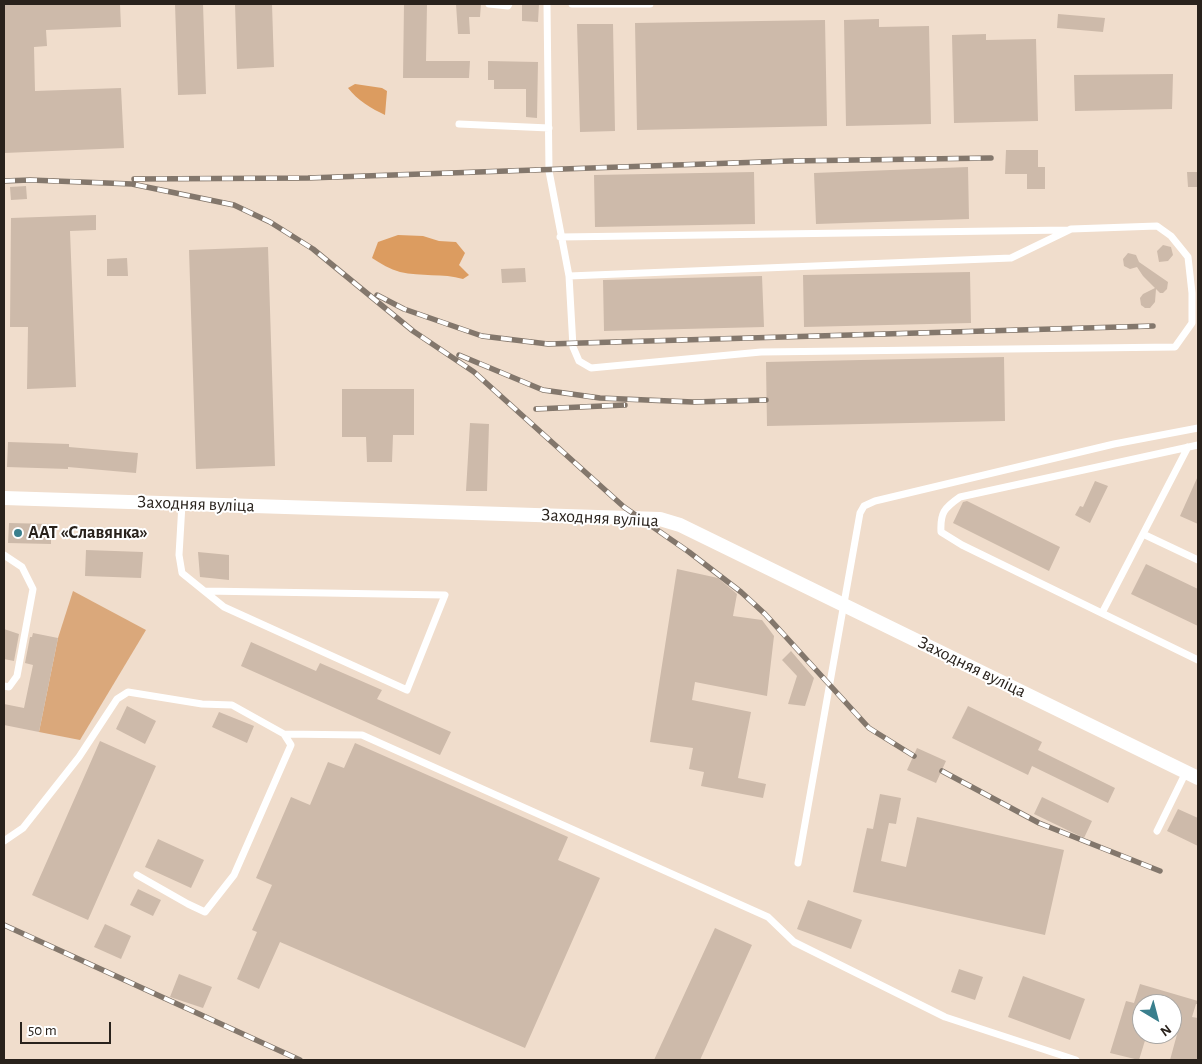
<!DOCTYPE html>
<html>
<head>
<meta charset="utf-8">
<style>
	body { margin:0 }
	#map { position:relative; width:1202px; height:1064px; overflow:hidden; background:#f0ddcc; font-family:"Alegreya Sans",sans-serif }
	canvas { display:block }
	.frame { position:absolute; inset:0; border:5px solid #29221c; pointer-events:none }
	.north { position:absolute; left:1132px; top:994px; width:50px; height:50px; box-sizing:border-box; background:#fff; border:1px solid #a9a7a4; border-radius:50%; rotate:143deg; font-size:14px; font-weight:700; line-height:20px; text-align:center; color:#29221c }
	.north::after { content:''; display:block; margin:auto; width:18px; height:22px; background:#3a7f8d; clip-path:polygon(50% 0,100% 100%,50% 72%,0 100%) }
	.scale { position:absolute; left:20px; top:1022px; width:91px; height:22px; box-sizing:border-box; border:2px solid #29221c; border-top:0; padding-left:6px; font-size:15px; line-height:18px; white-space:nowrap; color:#29221c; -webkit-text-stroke:4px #fff; paint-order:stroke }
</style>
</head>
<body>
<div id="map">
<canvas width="1202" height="1064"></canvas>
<div class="frame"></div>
<div class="north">N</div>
<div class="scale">50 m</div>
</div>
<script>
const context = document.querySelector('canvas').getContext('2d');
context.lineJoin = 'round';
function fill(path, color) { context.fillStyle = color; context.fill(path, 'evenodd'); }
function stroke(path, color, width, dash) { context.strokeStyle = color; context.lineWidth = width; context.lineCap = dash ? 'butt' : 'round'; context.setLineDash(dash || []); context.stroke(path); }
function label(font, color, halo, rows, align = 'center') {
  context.font = font + ' "Alegreya Sans",sans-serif'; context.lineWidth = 4; context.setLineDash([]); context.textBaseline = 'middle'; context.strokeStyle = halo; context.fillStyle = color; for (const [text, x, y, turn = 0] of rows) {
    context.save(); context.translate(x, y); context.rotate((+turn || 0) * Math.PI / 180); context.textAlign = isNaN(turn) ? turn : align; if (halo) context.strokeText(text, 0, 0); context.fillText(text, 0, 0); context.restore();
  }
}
const green = new Path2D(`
	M73,591L146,630L80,740L39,732L58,638Z`);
const water = new Path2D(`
	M355,84L382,88L387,91L385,115C372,109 357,100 348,88Z
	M398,235L423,236L439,241L456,242L465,253L459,265L469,275L463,279C443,273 421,277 400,272C390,269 381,264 372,258L378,242Z`);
const building = new Path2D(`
	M4,4H120L121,27L46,30L47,46L34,47L35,91L121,88L124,148L4,153Z
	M175,4H203L206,94L178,95Z
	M235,4H272L274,67L237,69Z
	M404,4H427L426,61H470L469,78H403Z
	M456,4H481L480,17H469L470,34H458Z
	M522,4H539L538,22L522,21Z
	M1058,14L1105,18L1103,32L1057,28Z
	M879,19V27L929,26L931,124L846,126L844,20Z
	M825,20L827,126L637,130L635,23Z
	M577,24H613L615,131L580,132Z
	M986,34V40L1036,39L1038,121L954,123L952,35Z
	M488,61L538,62L537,118L526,117V89H494V80H488Z
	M1173,74L1172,109L1075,111L1074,75Z
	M1006,150H1038V167H1045V189H1027V174H1005Z
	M968,167L969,219L816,224L814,173Z
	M754,172L755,224L595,227L594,175Z
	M1187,172H1197L1198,187H1188Z
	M26,186L27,199L11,200L10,187Z
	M96,215V230L70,231L76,387L27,389L28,327H10L11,218Z
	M1163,245L1171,247L1173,255L1168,261L1159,262L1157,251Z
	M268,247L275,466L196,469L189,250Z
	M1128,253L1136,255L1139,262L1168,282L1167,289L1163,293H1160L1156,289L1155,302L1150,308H1145L1141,305L1140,298L1143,294L1155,288L1143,276L1137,267L1130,269L1124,266L1123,259Z
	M127,258L128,276H107V259Z
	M525,268L526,282L502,283L501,269Z
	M970,272L971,323L804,327L803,275Z
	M762,276L764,327L604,331L603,280Z
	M1004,357L1005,421L767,426L766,362Z
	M342,389H414V435H393L392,462H367L366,437H342Z
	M470,423L489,424L487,491H466Z
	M8,442L69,444V447L138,453L136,473L68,467V469L7,467Z
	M1198,476V524L1180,516Z
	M1095,481L1108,486L1090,523L1075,515L1080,506L1083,507Z
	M967,501L1060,547L1049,571L953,523L963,502Z
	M9,523L51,524V544L8,543Z
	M86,550L143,552L141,578L85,576Z
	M198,552L229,555V580L200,577Z
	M1146,564L1198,589V626L1131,594Z
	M677,569L718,578L737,594L733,616L762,620L774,636L767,696L695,682L692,700L751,712L738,778L766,784L763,798L701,786L704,772L689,769L693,748L650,742Z
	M4,629L19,634L14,661L4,659Z
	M33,633L58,638L39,732L4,725V704L24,708L33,665L25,663L30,637H32Z
	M251,642L316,671L320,663L382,690L377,699L451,732L440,755L241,666Z
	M791,651L814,678L805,706L788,704L797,676L782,660Z
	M127,706L156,721L145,744L116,729Z
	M968,706L1042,742L1038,750L1115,788L1108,803L1032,766L1028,775L952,738Z
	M219,712L254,726L247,743L212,727Z
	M100,741L156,766L88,920L32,895Z
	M355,743L568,837L558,860L600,878L525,1048L280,942L259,989L237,979L257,932L252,930L272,885L256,878L291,797L310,805L328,762L344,768Z
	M917,748L946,761L936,783L907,770Z
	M880,794L901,798L896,824L889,823L881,861L906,867L917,817L1064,850L1045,935L853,892L867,828L873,829Z
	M1042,797L1092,821L1084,838L1034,814Z
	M1178,809L1198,818V846L1167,831Z
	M158,839L204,860L191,888L145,867Z
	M138,889L161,900L153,916L130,905Z
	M808,900L862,920L851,949L797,929Z
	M105,924L131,936L121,959L94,947Z
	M715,928L752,945L700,1060H654Z
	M959,969L983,977L975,1000L951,992Z
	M179,974L212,987L203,1008L170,997Z
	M1023,976L1085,999L1070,1040L1008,1017Z
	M1140,984L1198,1001V1004H1196L1192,1017L1198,1018V1060H1170L1182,1016L1172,1013V1004H1137L1142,1005V1034H1147L1139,1060L1110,1053L1126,1001L1134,1003Z`);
const service = new Path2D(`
	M489,4L508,6L509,4
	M547,4L549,171L569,276L573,347L579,361L591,368L761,352L1175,347L1192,323V293L1188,257L1171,236L1157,226L1071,229L1011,258L569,276
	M572,4H650
	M459,124L549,128
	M560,237L1068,230
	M1198,445L960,497C944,508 940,513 941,532L962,545L1198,660
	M182,504L179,555L182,573L224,607L407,690L445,595L205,591
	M1143,534L1198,560
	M4,555L22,567L33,589L17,676L9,687L4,686
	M1102,613L1188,447
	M284,734L362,735L768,917L794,942L945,1017L1076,1060
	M1157,831L1186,772
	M4,841L23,828L79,757L117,699L128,692L202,704L232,705L284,734L291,745L234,875L205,912L188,904L137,875
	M798,863L860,513L864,506L875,501L1114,444L1198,428`);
const minor = new Path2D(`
	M4,498L660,519L680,525L1198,778`);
const rail = new Path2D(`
	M134,179L308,178L790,161L991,158
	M4,181L30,180L132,184L234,205L270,222L313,249L413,331L474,372L624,507L689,552L741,592L765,614L869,728L914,756
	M377,295L404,309L482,336L548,344L1153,326
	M459,355L543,390L600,398L693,402L766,400
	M536,409L625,405
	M942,771L1039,823L1160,871
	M4,925L300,1060`);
const markers = [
	[18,533,5,"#3a7f8d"]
];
const streetNames = [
	["Заходняя вуліца",196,504,2],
	["Заходняя вуліца",600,518,3],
	["Заходняя вуліца",972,667,26]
];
const poiNames = [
	["ААТ «Славянка»",28,533]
];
fill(green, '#daa87b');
fill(water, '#dc9c60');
fill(building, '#cdbaaa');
stroke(service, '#fff', 7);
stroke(minor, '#fff', 14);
stroke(rail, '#83776c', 5.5);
stroke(rail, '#fff', 4, [11]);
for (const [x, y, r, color] of markers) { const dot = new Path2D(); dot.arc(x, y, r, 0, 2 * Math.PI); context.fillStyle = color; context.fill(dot); stroke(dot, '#fff', 2); }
label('18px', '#29221c', '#fff', streetNames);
label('bold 18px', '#29221c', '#fff', poiNames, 'left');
</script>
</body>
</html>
